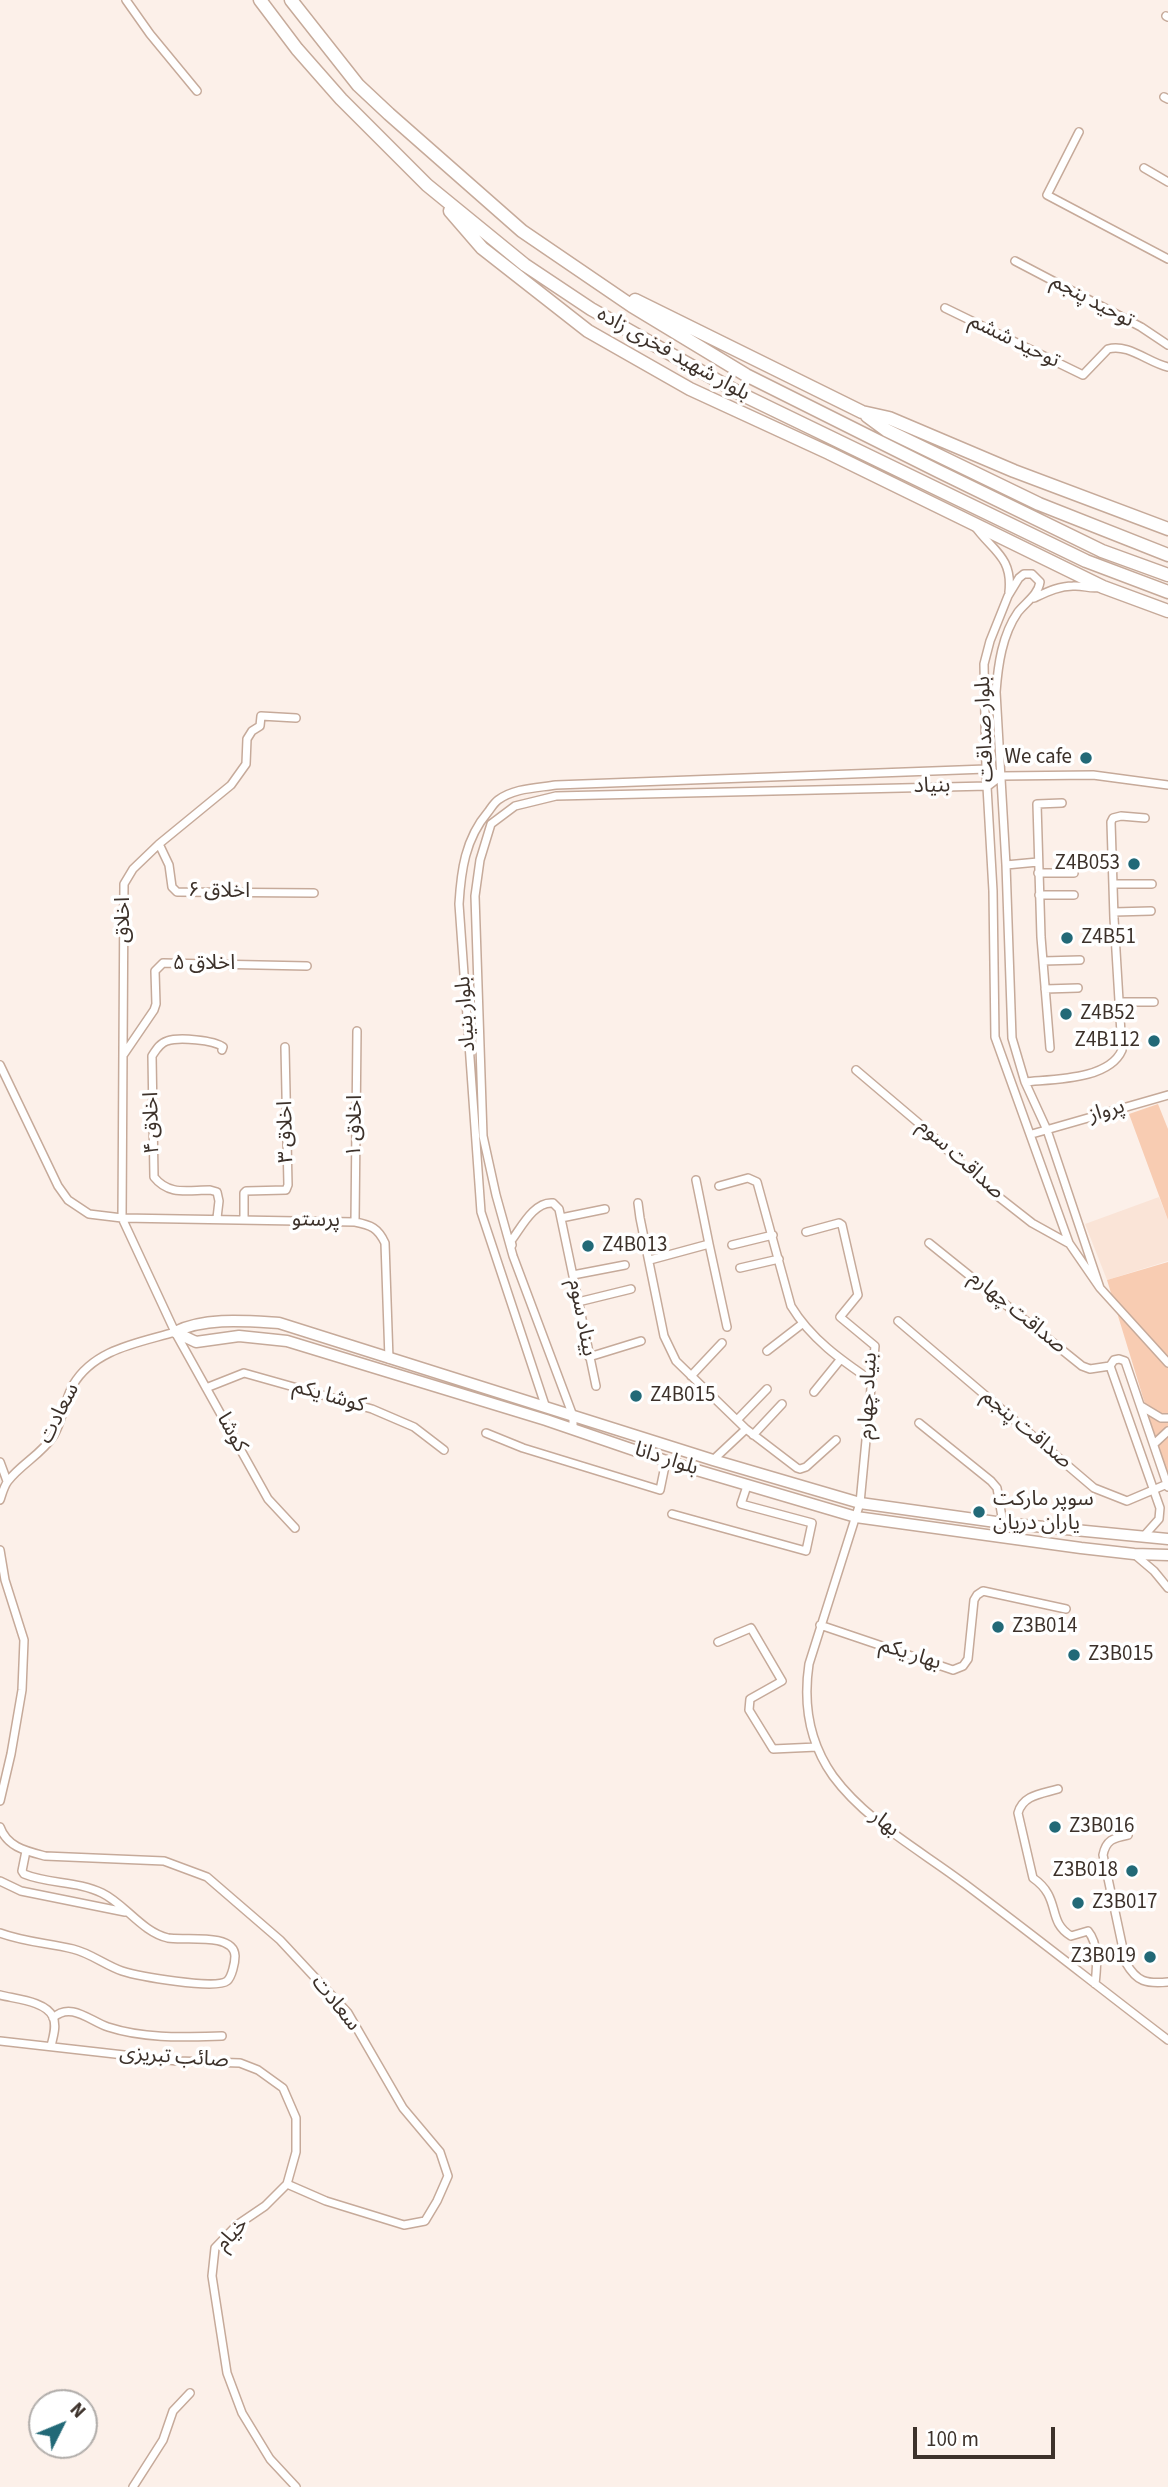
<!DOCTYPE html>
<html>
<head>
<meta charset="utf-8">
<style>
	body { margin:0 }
	#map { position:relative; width:1168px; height:2487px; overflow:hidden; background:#fcf0e9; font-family:"Source Sans 3",sans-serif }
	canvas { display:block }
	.north { position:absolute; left:28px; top:2389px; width:70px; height:70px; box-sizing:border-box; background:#fff; border:2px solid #b1adaa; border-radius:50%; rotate:47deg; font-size:19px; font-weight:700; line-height:28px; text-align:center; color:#3c312a }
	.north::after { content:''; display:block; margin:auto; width:24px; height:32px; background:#226977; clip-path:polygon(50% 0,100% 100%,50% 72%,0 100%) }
	.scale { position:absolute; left:913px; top:2427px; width:142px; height:32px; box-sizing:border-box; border:4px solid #3c312a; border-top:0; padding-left:9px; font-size:21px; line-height:24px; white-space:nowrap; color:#3c312a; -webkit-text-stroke:5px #fff; paint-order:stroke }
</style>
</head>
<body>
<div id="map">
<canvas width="1168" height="2487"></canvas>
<div class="north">N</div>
<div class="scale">100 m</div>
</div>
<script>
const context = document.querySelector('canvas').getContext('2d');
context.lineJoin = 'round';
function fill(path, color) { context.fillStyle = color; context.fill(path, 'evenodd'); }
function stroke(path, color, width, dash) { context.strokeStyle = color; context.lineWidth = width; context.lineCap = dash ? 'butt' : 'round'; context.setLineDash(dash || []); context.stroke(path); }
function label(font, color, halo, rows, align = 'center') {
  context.font = font + ' "Source Sans 3","Noto Sans Arabic",sans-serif'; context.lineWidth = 7; context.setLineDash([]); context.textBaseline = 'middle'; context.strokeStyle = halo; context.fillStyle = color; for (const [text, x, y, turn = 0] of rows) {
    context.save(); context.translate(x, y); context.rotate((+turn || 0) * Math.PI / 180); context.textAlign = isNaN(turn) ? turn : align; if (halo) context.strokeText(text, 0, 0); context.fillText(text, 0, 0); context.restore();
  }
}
const built = new Path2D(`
	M1159,1197L1168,1220V1261L1107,1280L1085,1224Z`);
const green = new Path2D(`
	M1158,1104L1168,1129V1220L1129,1114Z
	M1168,1262V1479L1107,1280Z`);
const street = new Path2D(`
	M126,0L150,34L197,91
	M1166,16L1168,17
	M1164,97L1168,99
	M1079,132L1047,195L1168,259
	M1144,168L1168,182
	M1015,261L1141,327L1168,345
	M945,308L1083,375L1108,349C1128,343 1149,363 1168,367
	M974,525C991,550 1013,556 1009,592
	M1034,598C1047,592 1059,586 1073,586C1084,585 1091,590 1102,587
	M159,844L169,865L172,887L177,892L314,893
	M1006,865L1038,862
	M1038,873H1074
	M1113,884H1152
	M1039,895H1074
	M1114,912L1151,911
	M1043,961L1080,960
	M1045,989L1078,988
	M1119,1002H1154
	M1050,1048L1041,937L1037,804L1062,803
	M124,1054L154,1010L156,1004L155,971L163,963L307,966
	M0,1065L58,1186L68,1200L89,1214L122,1218L355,1222C371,1225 378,1228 385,1243L389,1359
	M856,1070L922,1126L986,1187L1032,1223L1068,1243
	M1025,1082C1054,1079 1109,1080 1122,1050L1114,918L1111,822L1113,818L1121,816L1145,818
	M1032,1134L1168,1095
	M719,1186L748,1178L757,1182L791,1306C811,1339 841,1360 872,1381
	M638,1203L640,1218L664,1336L676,1361L746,1429L797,1468L800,1469L806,1467L836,1440
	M217,1218L219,1201L217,1192L210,1190C188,1190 169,1196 154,1177L152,1056C156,1050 160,1043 167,1041C179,1037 214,1040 223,1047L222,1050
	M561,1218L605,1209
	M244,1219V1193L246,1191L286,1190L288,1185L285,1047
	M355,1222L357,1031
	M806,1232L839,1223L842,1225L858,1295L840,1317L875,1346L860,1503L809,1664C803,1704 809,1742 833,1776C866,1821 920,1850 965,1884C1033,1935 1100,1988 1168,2040
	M929,1243L1082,1366L1090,1369L1110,1366
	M709,1244L727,1327
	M512,1245L511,1241C521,1228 534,1201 553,1203L559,1209L596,1386
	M732,1245L773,1235
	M650,1260L709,1244L696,1180
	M740,1268L779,1259
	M573,1275L625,1265
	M1100,1288L1047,1130L1025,1082L1012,1038L1006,865L996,692C998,665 1002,635 1018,612C1026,602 1038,595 1040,582L1032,574H1024L1019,578L1008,596L990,641L984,664L986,769L993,891L995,1037L1069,1243L1100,1288L1168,1363
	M578,1302L631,1289
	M898,1321L1094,1488L1127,1501L1167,1484
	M767,1351L802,1324
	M589,1357L641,1341
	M691,1376L722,1343
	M206,1388L244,1373L372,1409L414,1427L444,1450
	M814,1392L840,1360
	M1141,1406L1161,1418H1168
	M546,1408L481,1212L459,904C461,871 465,839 488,812C491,808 494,803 498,800C514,788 537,788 556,785L986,769L1001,776
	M737,1420L767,1389
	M919,1423L991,1481L997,1488L1003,1523
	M573,1429V1416L513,1256L496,1195L483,1136L475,896L480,860L491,824L515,806L556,796L988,786L1001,776L1093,775L1168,785
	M486,1433L523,1448L660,1490L666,1461
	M753,1435L782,1404
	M1154,1444L1168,1431
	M713,1460L746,1429
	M0,1462L7,1481
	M0,1500C2,1494 4,1486 8,1481C21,1464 42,1454 54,1435C63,1420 64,1401 73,1385C94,1349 138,1343 175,1332
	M672,1514L806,1551L812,1523L741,1504L747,1486
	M295,1528L268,1499L175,1332L122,1218L124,884L133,869L159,844L231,785L246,764L247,739L252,731L260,726L261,716L296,718
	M1143,1537L1159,1519L1160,1508L1110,1366L1114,1360L1119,1359L1125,1361L1168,1487
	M0,1550L5,1580L24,1640L22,1690L11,1754L0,1801
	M1134,1554L1154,1571L1168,1588
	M820,1625L953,1670L963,1666L968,1659L974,1600L977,1595L983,1591L1066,1609
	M718,1642L751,1628L782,1681L750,1699L749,1710L773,1749L817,1747
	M1058,1789C1041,1794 1023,1795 1018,1813L1033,1878C1062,1898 1046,1921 1071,1936L1088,1931C1099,1944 1097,1967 1095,1984
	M0,1827C7,1847 26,1851 45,1856L164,1861L207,1877L280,1940L348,2013L403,2108L440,2152L448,2176L437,2201L425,2221L404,2225L326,2201L287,2184
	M1128,1835C1113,1838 1106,1840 1103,1855L1126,1963C1137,1982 1146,1984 1168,1982
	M0,1881L21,1891L125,1912
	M0,1933C24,1942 48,1943 73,1949C90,1953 105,1965 122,1971C137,1976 216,1990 227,1981C232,1977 235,1962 235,1956C234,1932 183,1941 168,1938C142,1932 125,1904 102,1893C78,1881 48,1884 24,1874L22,1871L26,1851
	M0,1995C15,1999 46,2001 53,2017C57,2026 53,2037 51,2046
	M53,2018C71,2001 91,2022 108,2027C145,2039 184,2037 222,2036
	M0,2041L177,2061L240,2063L258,2070L283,2088L296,2118V2152L287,2184L265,2206L237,2225L215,2248L212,2276L227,2373L242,2413L270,2459L296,2487
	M133,2487L163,2440L173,2411L190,2393`);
const secondary = new Path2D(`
	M175,1332L196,1342L239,1336L287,1341L546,1420L666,1461L856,1517L1081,1548L1134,1554L1168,1555
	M175,1332C205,1317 246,1321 279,1323L713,1460L860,1503L1003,1523L1168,1539`);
const primary = new Path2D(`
	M260,0L297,49L341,99L427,185L525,265L591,309L741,394L1086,561L1168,592
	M291,0L358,85L389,114L522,231L632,306L746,375L938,471L1102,551L1168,575
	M450,211L482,248L588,331L690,389L829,453L1103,587L1168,611
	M635,300L862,412L889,418L1014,471L1168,529
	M867,416L886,430L1039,504L1168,555`);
const markers = [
	[1086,758,7,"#226977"],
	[1134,864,7,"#226977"],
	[1067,938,7,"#226977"],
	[1066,1014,7,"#226977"],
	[1154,1041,7,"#226977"],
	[588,1246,7,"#226977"],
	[636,1396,7,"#226977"],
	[979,1512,7,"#226977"],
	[998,1627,7,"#226977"],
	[1074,1655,7,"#226977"],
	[1055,1827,7,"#226977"],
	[1132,1871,7,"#226977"],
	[1078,1903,7,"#226977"],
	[1150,1957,7,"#226977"]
];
const streetNames = [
	["توحید پنجم",1092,302,28],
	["توحید ششم",1014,342,26],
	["بلوار شهید فخری زاده",673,355,29],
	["بلوار صداقت",986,729,-92],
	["بنیاد",932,787,-1],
	["اخلاق ۶",219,892,1],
	["اخلاق",124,920,-90],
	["اخلاق ۵",204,964],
	["بلوار بنیاد",467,1014,-94],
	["پرواز",1107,1112,-16],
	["اخلاق ۴",153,1123,-91],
	["اخلاق ۱",356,1126,-89],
	["اخلاق ۳",287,1132,-91],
	["صداقت سوم",960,1160,42],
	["پرستو",316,1221,1],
	["صداقت چهارم",1017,1313,39],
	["بیناد سوم",581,1318,79],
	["بنیاد چهارم",869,1396,-87],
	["کوشا یکم",329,1397,16],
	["سعادت",60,1414,-63],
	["صداقت پنجم",1026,1430,40],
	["کوشا",231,1433,61],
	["بلوار دانا",666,1460,18],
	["بهار یکم",910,1655,18],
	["بهار",884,1824,38],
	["سعادت",335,2004,51],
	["صائب تبریزی",174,2058,4],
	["خیام",233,2235,-47]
];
const poiNames = [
	["We cafe",1072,758,"right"],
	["Z4B053",1120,864,"right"],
	["Z4B51",1081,938],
	["Z4B52",1080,1014],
	["Z4B112",1140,1041,"right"],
	["Z4B013",602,1246],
	["Z4B015",650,1396],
	["سوپر مارکت",993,1500],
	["یاران دریان",993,1524],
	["Z3B014",1012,1627],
	["Z3B015",1088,1655],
	["Z3B016",1069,1827],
	["Z3B018",1118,1871,"right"],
	["Z3B017",1092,1903],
	["Z3B019",1136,1957,"right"]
];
fill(built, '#fae4d7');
fill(green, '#f8ccb2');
stroke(street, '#c6aa9a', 10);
stroke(secondary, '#c6aa9a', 13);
stroke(primary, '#c6aa9a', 15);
stroke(street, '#fff', 7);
stroke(secondary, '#fff', 10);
stroke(primary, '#fff', 12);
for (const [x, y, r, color] of markers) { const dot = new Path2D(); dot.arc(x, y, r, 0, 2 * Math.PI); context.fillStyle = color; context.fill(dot); stroke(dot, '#fff', 2.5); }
label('21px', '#3c312a', '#fff', streetNames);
label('21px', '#3c312a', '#fff', poiNames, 'left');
</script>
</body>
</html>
